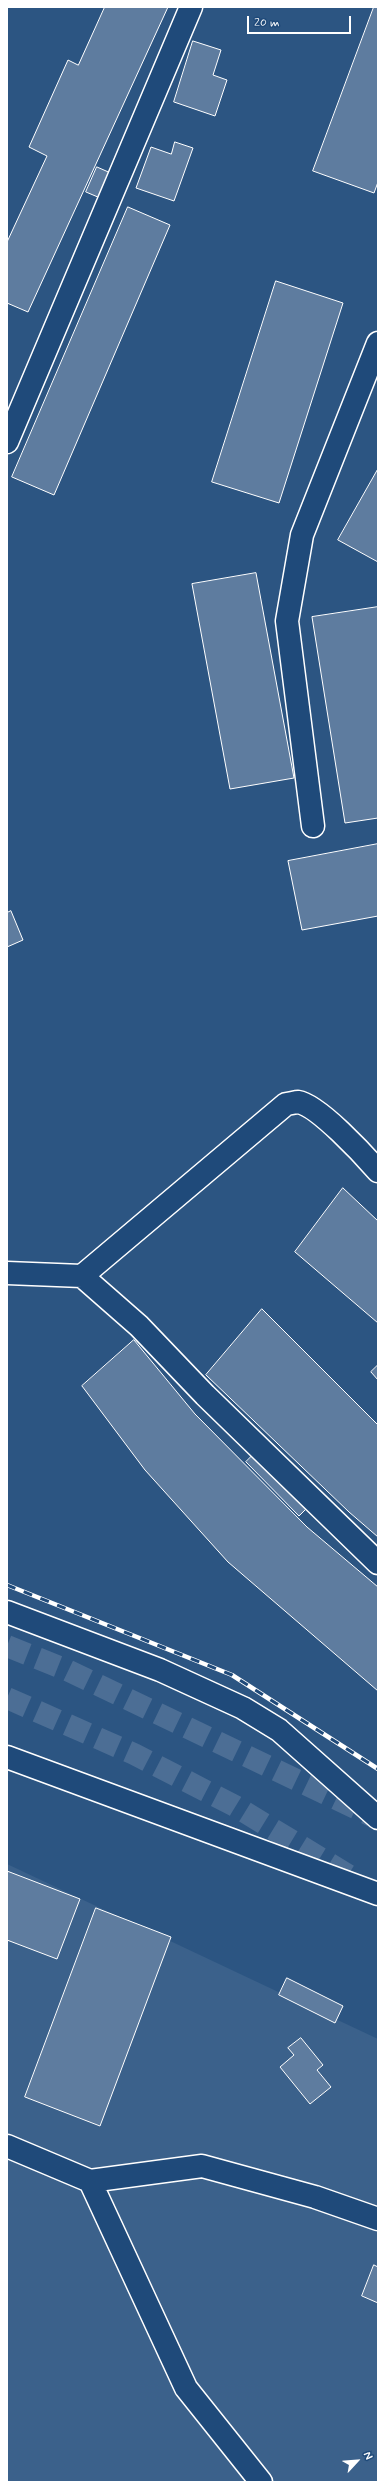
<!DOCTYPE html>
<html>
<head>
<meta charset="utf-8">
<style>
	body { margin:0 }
	#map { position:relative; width:385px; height:2489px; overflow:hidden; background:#2c5582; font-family:Mynerve,sans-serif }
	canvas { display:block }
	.frame { position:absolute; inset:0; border:8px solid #fff; pointer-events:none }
	.north { position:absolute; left:337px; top:2441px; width:40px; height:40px; -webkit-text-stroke:3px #1f4a7a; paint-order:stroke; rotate:64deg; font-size:11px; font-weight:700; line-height:16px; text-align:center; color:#fff }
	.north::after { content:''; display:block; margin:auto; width:14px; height:18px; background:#fff; clip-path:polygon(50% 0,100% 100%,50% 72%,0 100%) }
	.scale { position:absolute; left:247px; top:16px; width:104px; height:18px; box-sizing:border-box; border:2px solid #fff; border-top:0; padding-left:5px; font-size:12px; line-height:14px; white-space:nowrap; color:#fff; -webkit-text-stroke:3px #1f4a7a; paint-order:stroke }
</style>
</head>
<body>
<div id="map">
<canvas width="385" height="2489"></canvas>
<div class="frame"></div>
<div class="north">N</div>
<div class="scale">20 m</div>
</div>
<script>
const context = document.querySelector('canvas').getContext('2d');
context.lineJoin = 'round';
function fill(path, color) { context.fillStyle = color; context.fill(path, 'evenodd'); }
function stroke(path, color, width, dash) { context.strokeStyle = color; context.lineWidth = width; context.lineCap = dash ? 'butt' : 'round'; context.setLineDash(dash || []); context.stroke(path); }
const built = new Path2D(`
	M7,1864L378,2039V2482H7Z`);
const building = new Path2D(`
	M105,7H168L28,312L7,303V242L47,156L29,147L68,60L78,65Z
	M374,7H378V182L374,193L313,171Z
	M193,41L221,50L213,75L227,80L215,116L174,102Z
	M175,142L193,148L174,201L136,188L151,147L171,154Z
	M97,167L122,178L112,203L86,192Z
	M128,207L170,225L54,495L12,477Z
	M276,281L343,303L279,503L212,482Z
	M378,469V562L338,540Z
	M256,573L294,778L230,789L192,584Z
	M378,607V818L345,823L312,617Z
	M378,844V916L302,930L288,861Z
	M11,911L23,940L7,947V913Z
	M343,1188L378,1221V1323L295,1252Z
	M262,1309L378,1425V1537L349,1512L206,1375Z
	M134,1340L195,1414L307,1527L378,1587V1691L228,1562L145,1470L82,1386Z
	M378,1365V1380L371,1372Z
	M260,1448L313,1502L299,1516L246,1462Z
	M7,1871L80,1899L57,1959L7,1940Z
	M96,1908L171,1937L100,2126L25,2097Z
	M287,1978L343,2006L335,2023L279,1995Z
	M301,2038L323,2065L317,2070L331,2087L310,2104L280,2067L294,2055L288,2048Z
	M374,2265L378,2267V2303L362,2296Z`);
const majorTunnel = new Path2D(`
	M7,1646L67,1670L372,1816
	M7,1698L134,1754L235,1806L356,1880`);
const minor = new Path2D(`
	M7,442L191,7
	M313,826L287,621L302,535L378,343
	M7,1273L82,1276L286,1104C290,1104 295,1102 298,1102C318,1105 364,1155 378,1171
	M82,1276L139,1326L205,1395L378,1563
	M7,2146L90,2181L186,2388L261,2482
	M90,2181L202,2166L315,2197L378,2219`);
const major = new Path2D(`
	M7,1612L160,1670L243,1708L279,1730L378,1818
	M7,1757L378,1894`);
const rail = new Path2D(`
	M7,1585L232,1675L378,1769`);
fill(built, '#3b618b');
fill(building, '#5e7c9f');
stroke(building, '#fff', 1);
stroke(majorTunnel, '#4c6e95', 22, [22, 11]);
stroke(minor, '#fff', 25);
stroke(major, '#fff', 25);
stroke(minor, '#1f4a7a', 22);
stroke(major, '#1f4a7a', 22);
stroke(rail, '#fff', 4.5);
stroke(rail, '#1f4a7a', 3, [9]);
</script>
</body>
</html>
